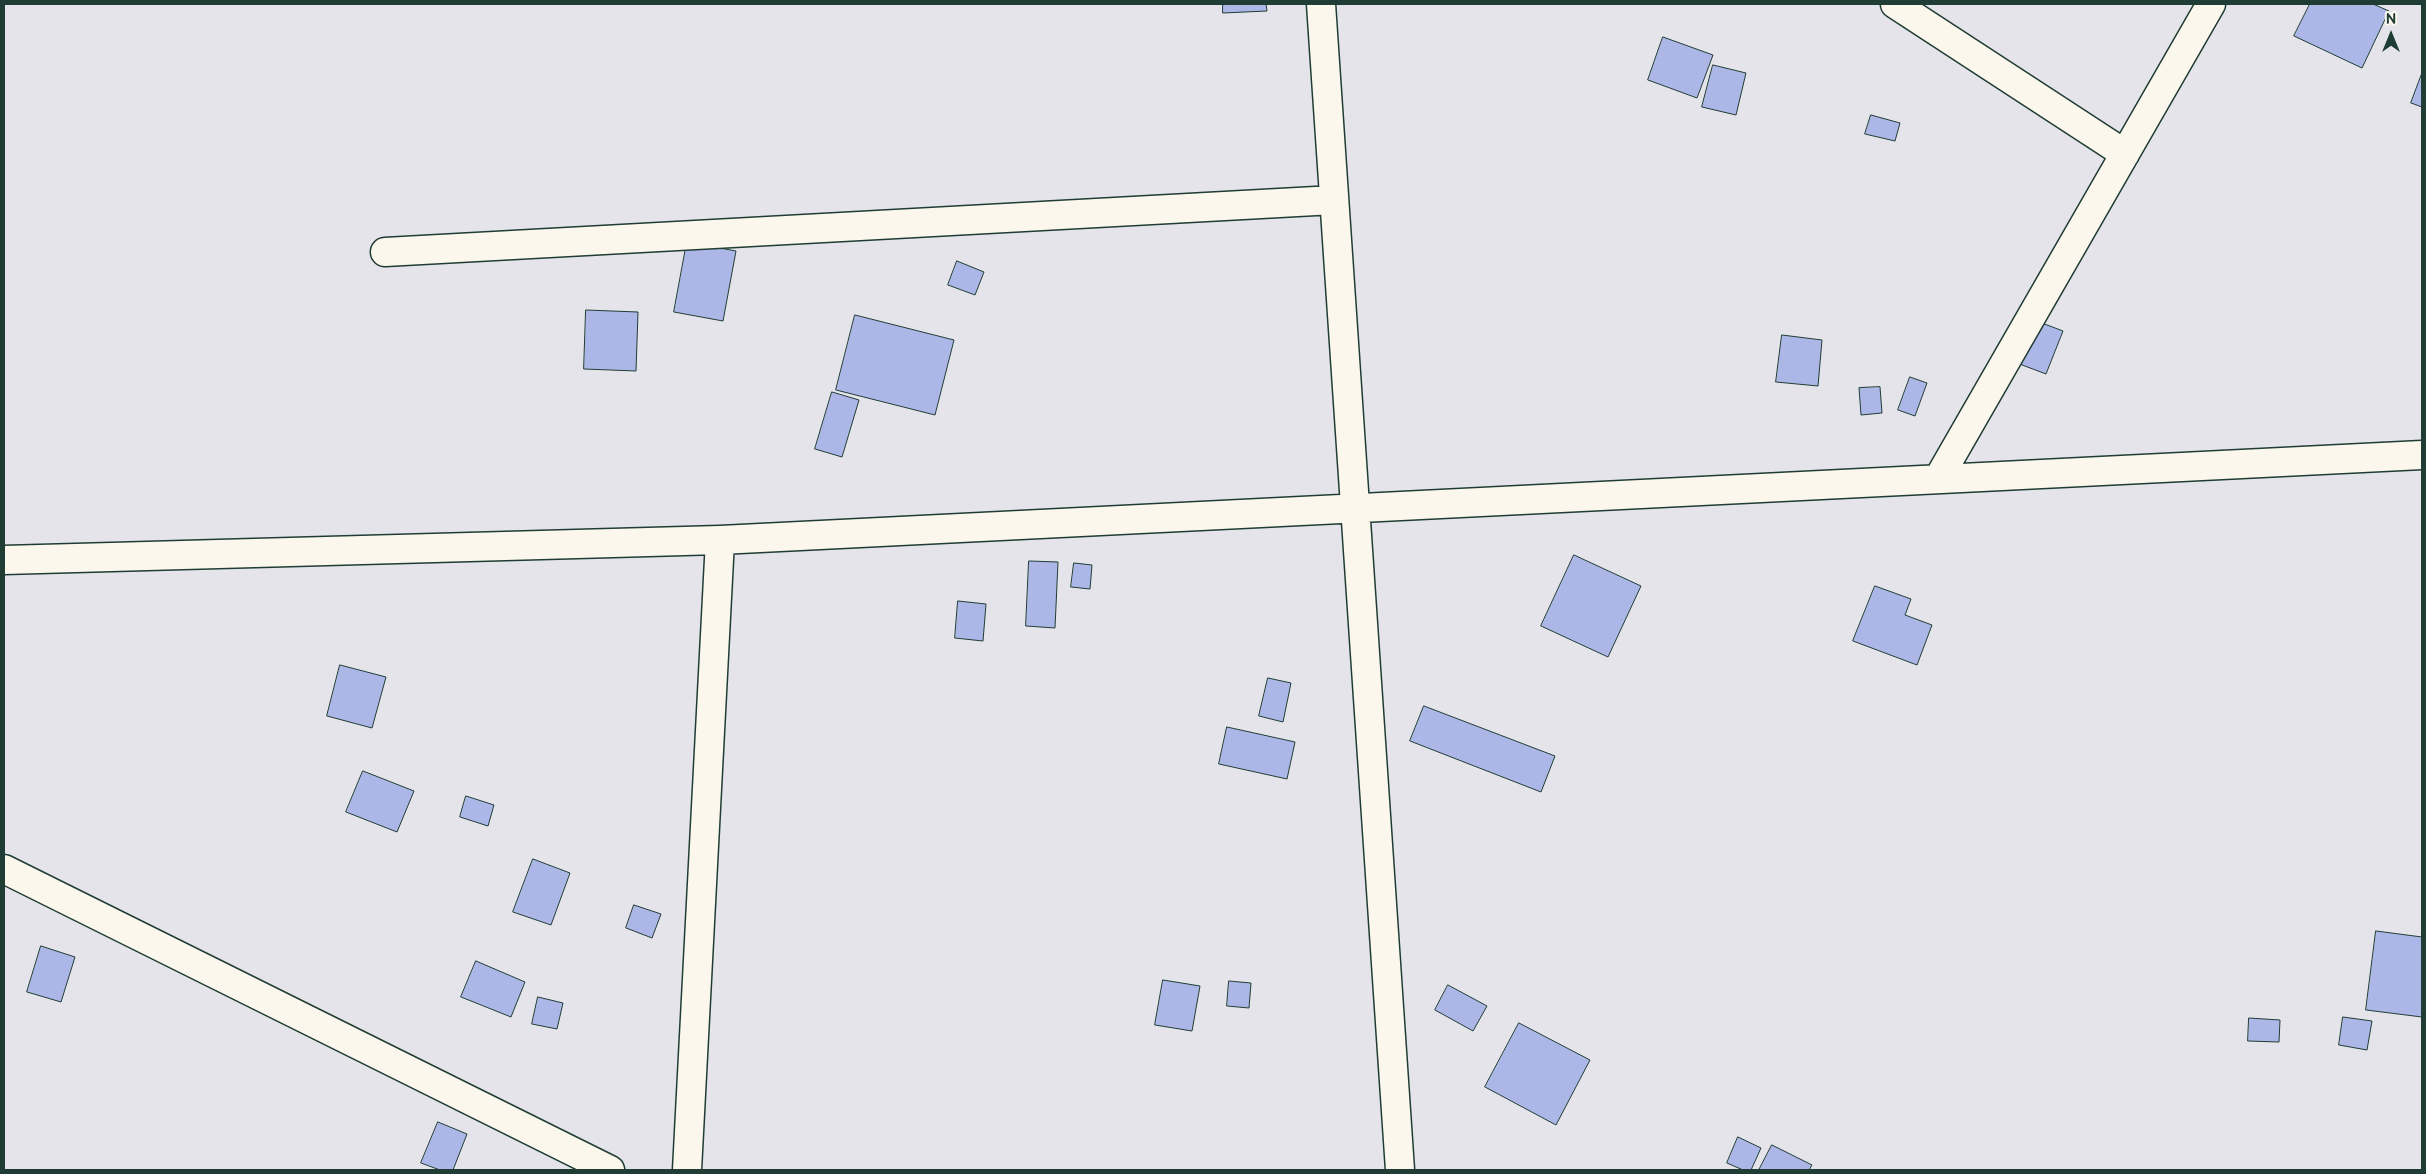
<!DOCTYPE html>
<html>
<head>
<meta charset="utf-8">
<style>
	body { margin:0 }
	#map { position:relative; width:2426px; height:1174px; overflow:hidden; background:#e4e4ea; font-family:"Balsamiq Sans",sans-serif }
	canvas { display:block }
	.frame { position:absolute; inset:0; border:5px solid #1f3d34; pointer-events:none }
	.north { position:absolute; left:2366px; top:10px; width:50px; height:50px; -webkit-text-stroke:4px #fbf7ec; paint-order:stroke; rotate:0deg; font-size:14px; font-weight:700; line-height:20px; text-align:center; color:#1f3d34 }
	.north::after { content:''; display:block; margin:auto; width:18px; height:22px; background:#1f3d34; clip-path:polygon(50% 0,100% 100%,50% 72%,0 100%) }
</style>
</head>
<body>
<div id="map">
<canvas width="2426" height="1174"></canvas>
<div class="frame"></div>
<div class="north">N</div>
</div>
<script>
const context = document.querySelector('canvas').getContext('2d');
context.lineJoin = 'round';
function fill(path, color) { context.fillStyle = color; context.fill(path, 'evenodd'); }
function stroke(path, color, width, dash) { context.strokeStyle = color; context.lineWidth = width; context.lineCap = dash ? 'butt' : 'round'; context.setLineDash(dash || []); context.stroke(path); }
const building = new Path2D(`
	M1223,4H1266L1267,11L1223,13Z
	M2310,4H2373L2389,11L2362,68L2294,36Z
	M1663,37L1713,55L1697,98L1648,80Z
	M1713,65L1746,73L1736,115L1702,107Z
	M2422,73V107L2411,103Z
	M1871,115L1900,123L1895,141L1865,134Z
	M687,242L736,251L723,321L674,312Z
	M957,261L984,272L975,295L948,285Z
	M586,310L638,312L636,371L584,369Z
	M855,315L954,340L935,415L836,390Z
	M2026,317L2063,331L2046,374L2009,360Z
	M1782,335L1822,340L1818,386L1776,382Z
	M1910,377L1927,383L1915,416L1898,410Z
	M1880,387L1882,413L1861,415L1859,388Z
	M832,392L859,400L842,457L815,449Z
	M1574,555L1641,586L1608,657L1541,626Z
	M1029,561L1058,562L1055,628L1026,626Z
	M1074,563L1092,565L1090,589L1071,587Z
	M1875,586L1911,599L1905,615L1932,625L1917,665L1853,641Z
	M958,601L986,604L983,641L955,638Z
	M340,665L386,677L372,728L327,716Z
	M1268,678L1291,683L1283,722L1259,716Z
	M1424,706L1555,756L1541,792L1410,741Z
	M1227,727L1295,742L1287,779L1219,764Z
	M363,771L414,791L397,832L346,812Z
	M466,796L494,805L488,826L460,817Z
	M533,859L570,873L551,925L513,912Z
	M634,905L661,914L652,938L626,928Z
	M2376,931L2422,937V1017L2366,1010Z
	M41,946L75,957L61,1002L27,992Z
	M476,961L525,982L511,1017L461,997Z
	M1163,980L1200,986L1192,1031L1155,1025Z
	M1229,981L1251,983L1249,1008L1227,1006Z
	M1448,985L1487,1006L1473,1031L1435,1010Z
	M538,997L563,1003L557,1029L532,1024Z
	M2343,1017L2372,1021L2367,1050L2339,1045Z
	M2249,1018L2280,1020L2279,1042L2248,1041Z
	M1519,1023L1590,1060L1556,1125L1485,1087Z
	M438,1122L467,1134L453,1170H440L421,1163Z
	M1738,1137L1761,1148L1751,1170H1743L1727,1163Z
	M1772,1145L1812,1165L1809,1170H1759Z`);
const minor = new Path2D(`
	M1321,4L1400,1170
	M1895,4L2125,154
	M385,252L1334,200
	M1938,479L2211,4
	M4,560L720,540L2422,455
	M4,869L610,1170
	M687,1170L720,540`);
fill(building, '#adb7e7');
stroke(building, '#1f3d34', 1);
stroke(minor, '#1f3d34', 31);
stroke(minor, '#fbf7ec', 28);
</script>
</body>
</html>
